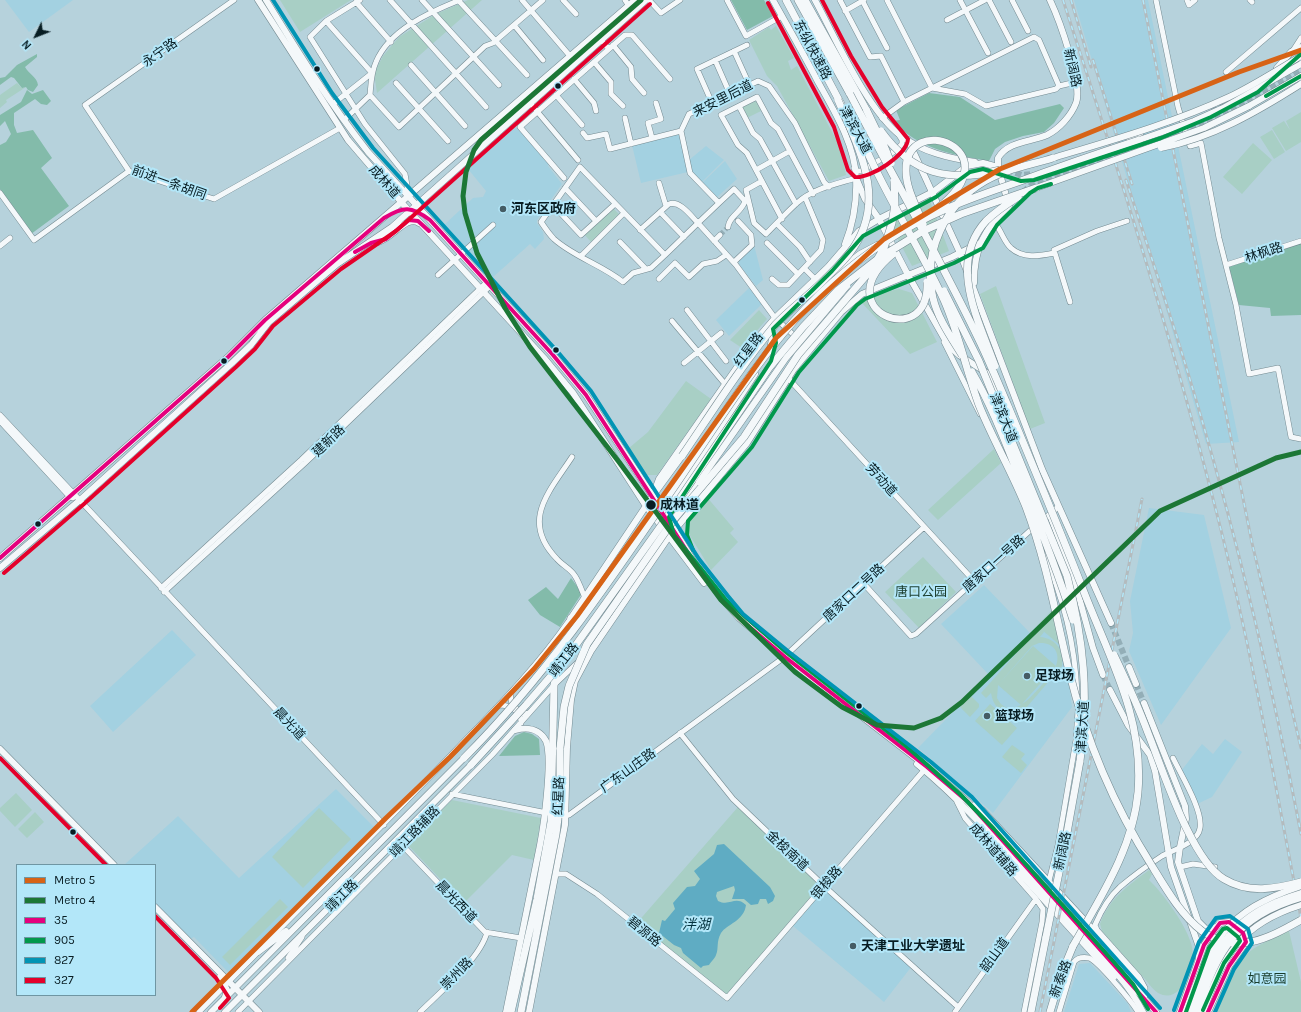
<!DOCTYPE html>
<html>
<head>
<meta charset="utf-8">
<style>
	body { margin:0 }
	#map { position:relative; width:1301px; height:1012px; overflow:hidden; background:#b6d2dc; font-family:Karla,sans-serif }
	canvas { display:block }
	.legend { position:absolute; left:16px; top:864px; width:140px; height:132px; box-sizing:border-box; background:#b3e7f9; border:1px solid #6f96a3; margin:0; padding:5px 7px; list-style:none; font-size:12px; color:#081d23 }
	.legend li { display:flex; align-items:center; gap:8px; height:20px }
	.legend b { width:20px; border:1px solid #6f96a3 }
	.north { position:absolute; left:16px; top:16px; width:40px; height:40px; -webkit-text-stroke:3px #b3e7f9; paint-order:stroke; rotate:227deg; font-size:11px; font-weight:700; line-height:16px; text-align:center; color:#081d23 }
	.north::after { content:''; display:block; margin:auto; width:14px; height:18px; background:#081d23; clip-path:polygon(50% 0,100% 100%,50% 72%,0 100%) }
</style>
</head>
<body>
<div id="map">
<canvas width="1301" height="1012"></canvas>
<ul class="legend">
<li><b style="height:5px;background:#d76316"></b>Metro 5</li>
<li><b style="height:5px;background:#1c7736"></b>Metro 4</li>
<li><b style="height:5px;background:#e5007d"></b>35</li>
<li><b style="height:5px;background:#01984c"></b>905</li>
<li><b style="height:5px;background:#0194b4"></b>827</li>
<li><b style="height:5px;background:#e4002b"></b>327</li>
</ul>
<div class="north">N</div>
</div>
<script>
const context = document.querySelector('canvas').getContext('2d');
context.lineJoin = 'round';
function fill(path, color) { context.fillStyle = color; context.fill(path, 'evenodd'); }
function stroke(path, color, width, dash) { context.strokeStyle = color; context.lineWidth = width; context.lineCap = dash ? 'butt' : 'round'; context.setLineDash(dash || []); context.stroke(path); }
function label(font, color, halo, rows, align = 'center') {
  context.font = font + ' Karla,"Noto Sans SC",sans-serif'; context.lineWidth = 4; context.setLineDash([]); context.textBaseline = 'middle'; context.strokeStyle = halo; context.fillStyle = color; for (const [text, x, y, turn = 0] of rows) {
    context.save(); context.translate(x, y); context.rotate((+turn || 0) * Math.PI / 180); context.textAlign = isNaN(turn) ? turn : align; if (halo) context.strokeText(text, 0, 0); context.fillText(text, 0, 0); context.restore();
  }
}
const built = new Path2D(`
	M5,0H73L29,32Z
	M1074,0H1148L1239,442L1206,444Z
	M516,127L549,164L548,166L562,184L537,220V223L543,232L544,239L535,249L530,244L492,278L444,225L473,198L483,197L486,191L468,169Z
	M679,133L688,172L641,183L632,145Z
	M706,146L724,160L702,182L691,172L689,160Z
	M725,161L737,179L716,198L702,183Z
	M754,245L763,280L756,286L739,264V259Z
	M749,288L762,304L729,336L716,320Z
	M1149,508L1204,515L1231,628L1161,725L1129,651L1133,633L1130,601Z
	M984,585L1030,633L1054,608L1069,682L1072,707L993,813L918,748L989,675L941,624Z
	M172,630L196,655L113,732L90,706Z
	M1225,739L1242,752L1212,797L1197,804L1181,771L1202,744L1213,754Z
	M336,789L374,827L229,973L194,937L190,939L155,903V865H124L178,816L239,878Z
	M826,888L912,966L884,1002L793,926Z
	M1090,963L1128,1004L1131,1012H1064L1079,964Z`);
const green = new Path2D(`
	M280,0H351L300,32Z
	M468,0H482L377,93L374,73L383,56L399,37L434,15Z
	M776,26L794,58L788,61L791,70L797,66L841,149L846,175L829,181L777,86L767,76L749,40L769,27L771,30Z
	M17,83L22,88L26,87L6,100L7,102L0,108V95Z
	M756,101L761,111L747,118L742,107Z
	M1301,112V142L1286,151L1272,128L1284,121L1290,130L1286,121Z
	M1272,130L1285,152L1274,159L1260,137Z
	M1253,143L1272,160L1242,194L1223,177Z
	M930,201L949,251L912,266L889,222Z
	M612,207L619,214L591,242L584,234Z
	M996,286L1045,423L1030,429L980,294Z
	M899,289L912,293L937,342L910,354L861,302L885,292Z
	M759,310L767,319L742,348L730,340Z
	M686,381L711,399L657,475H646L629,448L648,432Z
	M994,449L1001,463L938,520L928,510Z
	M706,496L734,529L730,533L738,542L711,570L686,529L687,517Z
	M923,557L956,592L919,628L885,592Z
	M1054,608L1061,646L1042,630L1044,632L1040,637C1055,638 1065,650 1062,666L1014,722L1011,719L1015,713C1001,715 993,706 991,693L986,698L981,693L1039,628L1037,626ZM1039,643C1053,642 1061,652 1056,666L1033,646L998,685L1021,705L1056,666V668C1044,681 1013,729 997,698L998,685L1032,646Z
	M970,695L979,704V707L970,717L960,707Z
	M990,704L1017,728L1002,745L975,721Z
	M1012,745L1025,754L1021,759L1027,765L1021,773L1002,757Z
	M16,793L32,810L15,827L0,811V808Z
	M452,800L541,818L534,860L512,855L466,901L463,897L460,900L407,844Z
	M738,807L822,887L727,997L636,924Z
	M319,808L351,839L303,888L272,857Z
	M35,812L44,822L27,838L18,829Z
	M1149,870L1152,874L1149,880C1163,893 1188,927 1192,947C1196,965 1182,1006 1158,993C1152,989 1148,982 1143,977C1131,964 1120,951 1108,938L1102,931L1100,924C1110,897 1128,886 1149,870Z
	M280,899L288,907L230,965L222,957Z
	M1289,931L1301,982V1012H1214C1221,987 1235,959 1258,946C1268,940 1279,936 1289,931Z`);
const forest = new Path2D(`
	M731,0H764L773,16L747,30Z
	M37,54V57L25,67C29,74 37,77 38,85L33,92L28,90L26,87L22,88L14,78L11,77L0,85V78L5,77L17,65Z
	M27,90L32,94L43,90L51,101L47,105L41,104L35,99L14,113V125L17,133L33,130L52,158L41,168L69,206L31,234L0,189V145L6,142L11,134L5,121L0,126V115L21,102Z
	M929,93L960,97L995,120L1060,104L1064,108L1054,123L1044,132L1023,136L1005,142L995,149L989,161C951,154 921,150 892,121L900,120L896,110Z
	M1297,244H1301V315L1271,316L1270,308L1239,305L1229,267Z
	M571,578L582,593L560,627L540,615L528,600L546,587L558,599Z
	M524,732L532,734L539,739L540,755L499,756L515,736Z`);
const water = new Path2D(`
	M724,844L770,887L775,896L773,901L768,904L766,899H760L758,904L751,905L744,899H732L735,890L734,886L717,892L716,896L718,901C730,907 735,895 746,905C744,921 727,924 721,933C716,942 719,948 716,955C715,958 711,962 709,965L703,966L701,968L683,953L681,948L674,945L659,933L662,920L665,921L675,909L673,903L687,887L695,886L700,879L694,871L714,854L717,845Z`);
const minorTunnel = new Path2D(`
	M720,235L728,227`);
const majorTunnel = new Path2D(`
	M1211,110L1232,100
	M1007,170L1022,175L1033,174
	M1023,192L1035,182L1204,124L1228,112L1301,69
	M1111,623L1129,667
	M1103,675L1110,690
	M1136,684L1144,703`);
const minor = new Path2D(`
	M234,0L85,105L129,171L214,199L340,128
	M390,0L486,107
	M422,0L499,85
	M458,0L527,75
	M522,0L570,56
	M563,0L576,14
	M625,0L633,12
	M649,0L661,13L680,0
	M727,0L746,36L782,16
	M840,0L870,57L881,56L904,102L882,118
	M862,0L887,48
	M887,0L932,88L965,94L986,106L1056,89L1059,86
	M960,0L988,53
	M989,0L1011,42
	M1012,0L1028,31
	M1156,0L1178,107L1190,146L1201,143L1219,238L1236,305L1249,374L1278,368L1291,437L1301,439
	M1187,0L1189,5L1195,0
	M1250,0L1252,2
	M356,2L391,42
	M845,11L864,0
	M947,20L985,0
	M326,21L310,37L365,124L405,174L409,197
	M514,25L543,60
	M601,40L609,49
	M613,45L631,67L632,79L644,93
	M734,51L749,84
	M1292,52L1301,38
	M715,60L730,94
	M594,62L611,82V94L623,106
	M411,65L465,126
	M1226,72L1301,8
	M574,79L594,103L596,111
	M396,83L448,141
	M370,95L399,127L485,46L493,43L543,0
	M556,95L582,125
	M904,102L1034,37L1039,40L1059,86L1076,82
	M530,103L578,160
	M712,103L697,69L747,45
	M333,104L372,73L326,21L360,0
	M739,106L753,133L760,139L796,204
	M625,118L631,144
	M344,120L370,95C371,84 371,73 376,62C389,30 430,12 460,0
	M583,133L587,138L606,134L610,149L681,131
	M652,138L648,123L661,119L656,103
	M854,168L857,171H861L895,151L902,144V140L899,135
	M756,170L790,151
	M564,178L520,127L625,35H632L670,79
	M762,181L746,190L754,223L766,234C776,224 786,213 797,203C812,189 836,184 856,178
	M659,183L666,206
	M565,188L596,221
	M0,193L34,240L129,171
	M805,197L823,240L821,250L804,268L815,279
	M719,203L734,189L745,201C742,212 729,216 728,227
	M553,205L581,235L615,204
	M660,212L684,237
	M782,219L747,153L738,145L721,115L757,97L771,123L778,129L813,194
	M777,224L800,247L810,262
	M988,227L993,225L997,226C1002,233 1005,243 1011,248C1023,259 1040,256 1054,253
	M640,230L669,204C680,200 691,216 698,223L719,203L690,173L681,131L689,114L758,81L769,86L795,123L824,182L829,187
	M714,241L720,235
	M620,242L646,269
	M767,243L798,274
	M0,246L10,238
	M665,255L651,268L633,273L623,282C602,265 574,257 554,239C549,234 545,228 541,222L580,167L665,255L698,223L736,265L775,318L797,338
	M581,256L624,213
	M734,262L752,245L751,235L738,221
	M1226,265L1301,241
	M438,275L493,225
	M659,279L675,263L689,277L703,264L717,261L726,255
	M772,279L779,285H788L804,268
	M1070,302L1054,250L1097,231L1127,221
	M687,310L726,361
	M672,321L725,384
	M944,342L980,414
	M684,363L721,333
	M788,378L974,581
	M0,415L384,825
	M0,421L69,496L73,498
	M572,457C549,492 520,521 557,559C562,565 571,569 575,576C579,582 582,591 585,598
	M1042,521L1058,507
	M1043,552C1063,596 1075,645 1077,693
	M864,584L911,636L916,634L1034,527
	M161,588L301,460L487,282
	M164,592L305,463L490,286
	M511,694C509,703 515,709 523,714L529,713
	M499,705C510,705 521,711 521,723
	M680,733L733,799L824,886L958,1007
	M452,794L547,813
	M957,802L965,818L1036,899L1043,909L1042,922L1024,1012
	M555,814L566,816L569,815L783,658L924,527
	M402,845L485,932L521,938
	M1180,867L1193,864L1215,867
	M557,874H566L597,894L727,998L926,768
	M1049,881L1058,845L1076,740L1078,711
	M265,944C328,880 390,818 452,754C493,711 534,671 568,622
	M288,958L302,937
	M1145,995V988L1139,977L1097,930L1095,925C1101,911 1109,897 1120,887C1133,876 1148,865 1162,856C1173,850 1198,843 1200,828C1203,810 1181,775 1173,758
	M199,1012L260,950
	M238,1012L492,755L554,685L577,663
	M420,1012C440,992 481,958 487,932
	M955,1012L1036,899
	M1059,1012L1074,962C1077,958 1083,957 1089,958C1098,961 1132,1002 1138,1012`);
const major = new Path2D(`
	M258,0L348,140L402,203L544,358L573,393L646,506L704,583
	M266,0C298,52 330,104 368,152L553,355L586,395L669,521L694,562L723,600L739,618L785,657L927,767L968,802L1156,1012
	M773,0C788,27 803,53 817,80C833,109 855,144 856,178C857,199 853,224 845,244
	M815,0C836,39 867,110 901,136C923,152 948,158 975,162
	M1277,68L1291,52L1301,47
	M1249,106L1301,76
	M1129,138L1140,134
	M908,140L960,253L1042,469L1111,623
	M856,178L865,199L879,219L908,275L948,345L959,355L987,373L994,383L1002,401
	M374,243C391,241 406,214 419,223
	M835,273L860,254L877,245
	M974,283C974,248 984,229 1009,206L998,167V158C1008,141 1031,142 1047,135C1059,129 1071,116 1076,103C1083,85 1059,19 1050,0
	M767,329L772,339L770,349
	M652,497L659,479L756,340L775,318L828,267L859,231L879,219L933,192L967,166L983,163L998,167
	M679,509L699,482
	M663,517L667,509L755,374
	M1051,518L1074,579L1093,648L1103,675
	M0,558L228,357L265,320L635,0
	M0,568L80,500L232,363L251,345L269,322L337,264L392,227L646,0
	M571,618L652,497L682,456
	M1129,667L1136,684
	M1110,690L1128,725L1150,755L1155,771L1171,867L1199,947V959
	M1144,703L1185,806L1186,819L1180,847L1178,862L1198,921L1206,929L1216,927
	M0,749L114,865
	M917,764C972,809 1016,864 1064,916C1091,947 1124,975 1143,1012
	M975,805L982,810L997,826L1100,937L1135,980L1143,993
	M979,828L1114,977
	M155,907L259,1012
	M258,952L286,931
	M220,977L227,990L225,997
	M211,1012L464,758
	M225,1012L471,765
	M506,1012L540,845C544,825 553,758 546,741C539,728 528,727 515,730
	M529,1012L565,825L567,747L571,700L575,681L591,651L668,538L747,443L794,369L841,312L862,294L952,257L980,243
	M1180,1012L1204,945L1211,934L1220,923L1229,922L1243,933L1245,937L1246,942L1229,966L1208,1012`);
const highway = new Path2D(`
	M786,0L841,104
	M798,0L850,94
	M805,0L867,111
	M850,120L866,149
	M1067,833L1080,761
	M511,1012L537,899L551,822L554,685L558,662L571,618
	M521,1012L556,834L560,802V748
	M1031,1012L1046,937
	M1050,1012L1061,975L1073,946`);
const rail = new Path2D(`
	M1063,0C1120,175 1176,351 1221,530C1253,658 1276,789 1301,918
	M1071,0L1091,67
	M1143,0L1252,543L1301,748
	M1093,60L1132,184
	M1126,180C1152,259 1178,337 1201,417C1241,554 1274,694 1301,834
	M1040,1012L1142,499`);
const majorBridge = new Path2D(`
	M1139,140L1194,121L1223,108L1301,64
	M1161,148C1212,138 1257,112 1301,84
	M1053,158C1113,140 1173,123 1229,97C1254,85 1277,70 1301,56
	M1036,188L1204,128L1249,106
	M699,482L786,358L847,286
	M1185,1012C1212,941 1224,911 1301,886
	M1191,1012C1215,947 1231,914 1301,893
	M1197,1012C1218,951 1235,917 1301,898
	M1203,1012C1224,955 1240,924 1301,905`);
const highwayBridge = new Path2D(`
	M850,94C893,177 940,258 980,342C990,363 999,385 1008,406C1034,468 1060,530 1084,592C1110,659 1144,718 1138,792C1133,849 1100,898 1073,946
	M867,111L885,148L891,163
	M881,131C912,174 949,183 1000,170
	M866,149C889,201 920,248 944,300C959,334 966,370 979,405C993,440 1012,472 1026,507C1046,560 1056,616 1069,671C1086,740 1114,806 1152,866C1166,889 1181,915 1202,931C1236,956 1269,938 1301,920
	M923,224C917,207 906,189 906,171C905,110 1014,149 938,208
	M893,254C824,310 930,353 927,282
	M944,291L979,361L1067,576C1084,641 1089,694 1080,761
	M962,355C951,337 938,319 933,298C922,253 945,204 985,181C1005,169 1031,165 1053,158
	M995,366C979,321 947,264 986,221C995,212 1007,204 1018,197
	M972,372C992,406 1006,444 1021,481C1040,527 1058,572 1073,620
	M682,456C712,412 741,366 775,325C789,310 807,297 822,282C831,273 841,264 849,254C889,203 860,151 838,100
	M1114,655C1126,680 1138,706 1148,733C1163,770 1191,860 1224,879C1249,894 1275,889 1301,882
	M560,748L564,707L569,686L587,644L675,518L744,437L798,355L871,270L884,248L892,223L895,204L894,181
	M464,758C548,674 614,575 681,477C743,386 790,304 885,242C926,214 971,198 1018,182C1058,167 1099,153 1139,140
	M471,765L526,705L568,656L663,523L769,368L803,327L838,290L879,258L923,231L961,214L1036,188
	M1046,937L1067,833`);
const bus1 = new Path2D(`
	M355,252L371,243L386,239L409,220L418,221L429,231
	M0,558L228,357L265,320L384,218C404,206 411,206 430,220L553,355L586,395L694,562L739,618L785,657L927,767L968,802L1156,1012
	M1180,1012L1204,945L1220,923L1229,922L1243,933L1246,942L1229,966L1208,1012`);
const bus2 = new Path2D(`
	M1266,96L1301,76
	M693,550L687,535L688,521L752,447L799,372L857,305L865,299L954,263L983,248L997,225L1030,193L1038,188L1051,184
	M1148,1009L1133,984L1113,961L994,829L960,794L907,747L787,653L726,600L674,535L669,517L771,361L776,343L773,329L832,271L863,236L936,197L970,172L983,169L1021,181L1034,180L1161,138L1211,117L1258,92L1301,54
	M1186,1012L1209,948L1223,929L1227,928L1238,937L1240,941L1224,963L1203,1010`);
const bus3 = new Path2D(`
	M273,0L332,93L373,148L557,351L591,391L699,559L728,596L743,614L789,652L931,762L972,797L1160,1008
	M1174,1010L1199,942L1216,918L1230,916L1248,929L1252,943L1234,969L1215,1012`);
const bus4 = new Path2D(`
	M768,3L834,127L848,170L855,177C870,179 907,155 908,139L882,107L851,56L822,0
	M4,573L84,504L236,367L255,349L273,326L341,269L396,231L650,4
	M0,758L106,865
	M155,916L216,978L229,998L220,1008`);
const metro1 = new Path2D(`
	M192,1012L386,818L450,757L534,669L577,616L776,338L884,239L1000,169L1239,72L1301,50`);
const metro2 = new Path2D(`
	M641,0L481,140L474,150L466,172L463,196L465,213L477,253L505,308L530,347L619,462L721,600L795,672L842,707L877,725L914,728L941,718L962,702L1160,511L1276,458L1301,452`);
const markers = [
	[317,69,3.5,"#081d23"],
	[558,86,3.5,"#081d23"],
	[503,209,4,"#455c64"],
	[802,300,3.5,"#081d23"],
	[556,350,3.5,"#081d23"],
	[224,361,3.5,"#081d23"],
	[651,505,5.5,"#081d23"],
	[38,524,3.5,"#081d23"],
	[1027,676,4,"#455c64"],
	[859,706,3.5,"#081d23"],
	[987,716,4,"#455c64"],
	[73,832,3.5,"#081d23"],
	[853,946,4,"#455c64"]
];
const streetNames = [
	["东纵快速路",812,50,62],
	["永宁路",160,53,-35],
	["新阔路",1072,68,77],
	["来安里后道",723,99,-27],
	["津滨大道",855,130,61],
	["成林道",384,182,49],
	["前进一条胡同",169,183,20],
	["林枫路",1264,253,-18],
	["红星路",749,350,-53],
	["津滨大道",1003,418,68],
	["建新路",329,441,-44],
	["劳动道",881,480,48],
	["唐家口一号路",994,564,-42],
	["唐家口二号路",854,593,-43],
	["靖江路",564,660,-52],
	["晨光道",289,724,47],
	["津滨大道",1083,727,-86],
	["广东山庄路",628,771,-36],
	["红星路",559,796,-88],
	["靖江路辅路",415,832,-46],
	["成林道辅路",993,850,49],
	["金梭南道",787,851,43],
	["新阔路",1063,851,-78],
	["银梭路",827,883,-49],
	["靖江路",342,896,-45],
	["晨光西道",456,902,46],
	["碧源路",644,932,39],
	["韶山道",995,955,-54],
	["崇州路",457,974,-46],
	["新泰路",1061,979,-70]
];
const poiNames = [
	["河东区政府",511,209],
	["足球场",1035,676],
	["篮球场",995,716],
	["天津工业大学遗址",861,946]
];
const stopNames = [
	["成林道",660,505]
];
const parkNames = [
	["唐口公园",921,592],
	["如意园",1267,979]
];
const waterNames = [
	["泮湖",696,925]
];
fill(built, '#a3d1e1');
fill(green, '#a8cfc5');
fill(forest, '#83bbaa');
fill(water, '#5facc3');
stroke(minorTunnel, '#93aeb7', 5, [5, 2.5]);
stroke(majorTunnel, '#93aeb7', 6, [6, 3]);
stroke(minor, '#748a91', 6);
stroke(major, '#748a91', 7);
stroke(highway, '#748a91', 8);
stroke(minor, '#f4f8fa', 5);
stroke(major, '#f4f8fa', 6);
stroke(highway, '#f4f8fa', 7);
stroke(rail, '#b3bbbe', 3);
stroke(rail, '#b3e7f9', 1.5, [4.5]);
stroke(majorBridge, '#748a91', 7, []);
stroke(highwayBridge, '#748a91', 8, []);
stroke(majorBridge, '#f4f8fa', 6);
stroke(highwayBridge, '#f4f8fa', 7);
stroke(bus1, '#e5007d', 4);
stroke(bus2, '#01984c', 4);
stroke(bus3, '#0194b4', 4);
stroke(bus4, '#e4002b', 4);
stroke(metro1, '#d76316', 5);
stroke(metro2, '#1c7736', 5);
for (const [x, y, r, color] of markers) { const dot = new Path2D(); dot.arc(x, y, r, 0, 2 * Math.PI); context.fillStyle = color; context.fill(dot); stroke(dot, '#b3e7f9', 1.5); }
label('13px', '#081d23', '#b3e7f9', streetNames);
label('bold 13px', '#081d23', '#b3e7f9', poiNames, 'left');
label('bold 13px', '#081d23', '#b3e7f9', stopNames, 'left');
label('13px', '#193c2c', '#b3e7f9', parkNames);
label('italic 14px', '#04333f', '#b3e7f9', waterNames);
</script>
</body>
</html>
